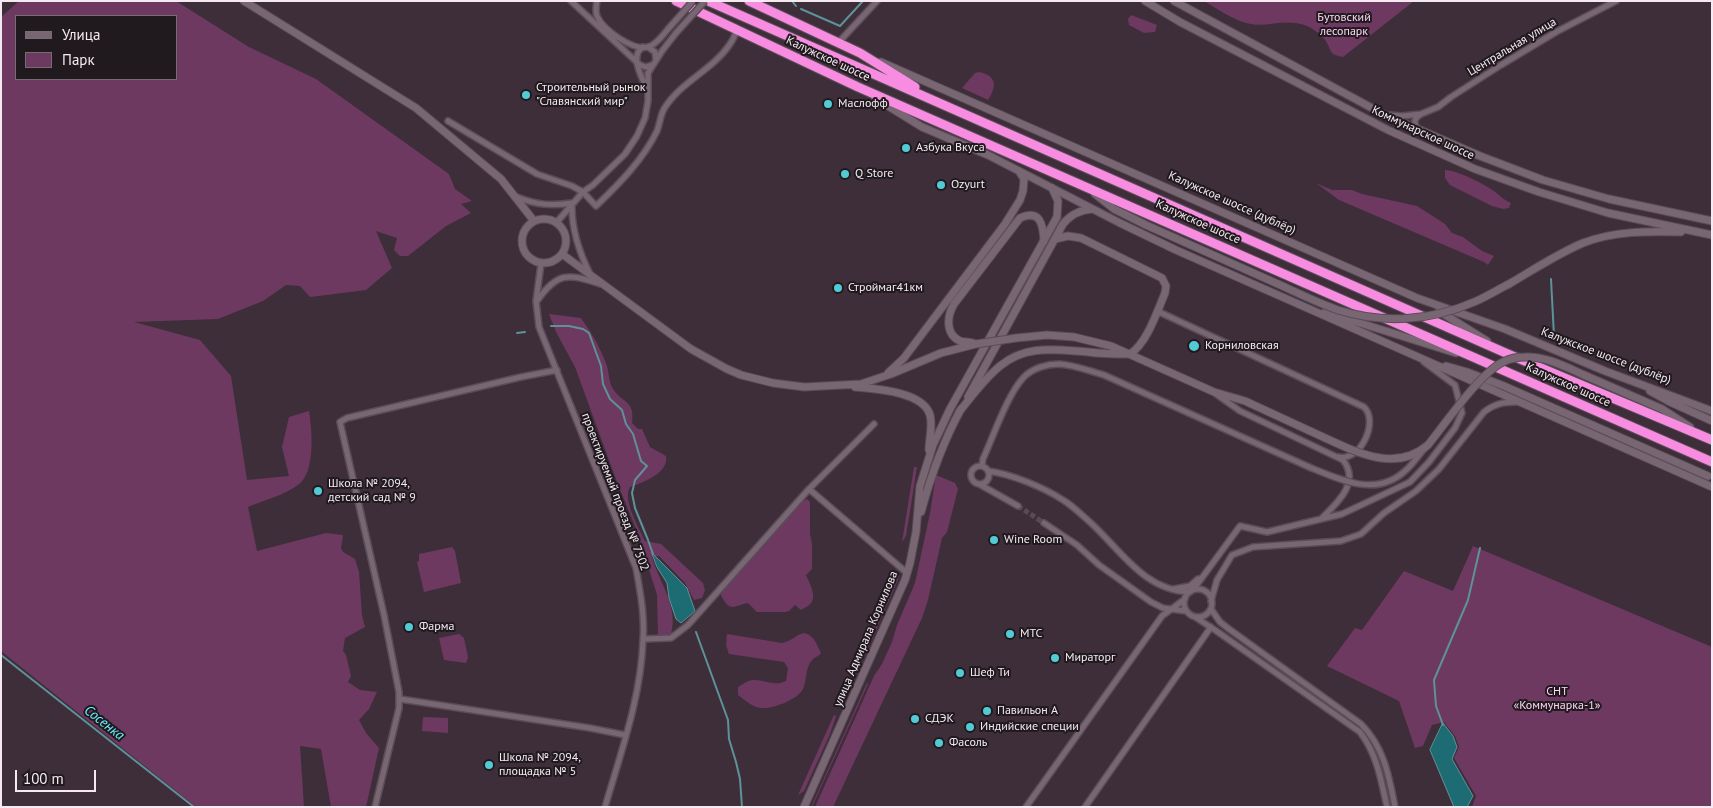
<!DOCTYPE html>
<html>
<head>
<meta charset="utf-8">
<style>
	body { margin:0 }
	#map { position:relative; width:1713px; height:808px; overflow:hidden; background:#3e2e3a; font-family:"PT Sans",sans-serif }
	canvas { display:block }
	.frame { position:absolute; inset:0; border:2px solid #f5eaf2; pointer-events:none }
	.legend { position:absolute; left:15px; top:15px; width:162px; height:65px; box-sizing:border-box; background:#20191e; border:1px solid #756d73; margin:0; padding:6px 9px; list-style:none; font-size:15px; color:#f5eaf2 }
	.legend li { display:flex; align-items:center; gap:10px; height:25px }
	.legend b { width:25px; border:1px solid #756d73 }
	.scale { position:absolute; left:15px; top:770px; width:81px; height:22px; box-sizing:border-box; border:2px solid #f5eaf2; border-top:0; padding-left:6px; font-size:15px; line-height:18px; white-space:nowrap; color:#f5eaf2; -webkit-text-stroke:4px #20191e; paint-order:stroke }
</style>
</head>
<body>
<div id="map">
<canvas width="1713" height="808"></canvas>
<div class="frame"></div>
<ul class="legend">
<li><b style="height:6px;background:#786673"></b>Улица</li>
<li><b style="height:14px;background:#6d3961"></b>Парк</li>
</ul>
<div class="scale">100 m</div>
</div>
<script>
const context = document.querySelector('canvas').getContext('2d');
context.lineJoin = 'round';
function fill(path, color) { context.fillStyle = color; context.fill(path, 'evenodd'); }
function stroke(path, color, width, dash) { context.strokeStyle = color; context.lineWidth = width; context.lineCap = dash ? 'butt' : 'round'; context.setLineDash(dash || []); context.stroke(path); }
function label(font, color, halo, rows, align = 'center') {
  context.font = font + ' "PT Sans",sans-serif'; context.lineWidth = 4; context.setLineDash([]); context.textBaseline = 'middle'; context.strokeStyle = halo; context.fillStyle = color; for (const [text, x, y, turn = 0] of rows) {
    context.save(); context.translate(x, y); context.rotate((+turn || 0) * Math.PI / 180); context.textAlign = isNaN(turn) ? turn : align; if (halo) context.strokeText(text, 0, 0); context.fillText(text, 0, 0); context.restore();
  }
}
const green = new Path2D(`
	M19,1H176L249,47L316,79L449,174L455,189L472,201L461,204L471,213L446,226L408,256H400L394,250L397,238L376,231L392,268L366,290L310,297L300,286L286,285L263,301L218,319L134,322L200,340L231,376L247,480L289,476L282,447L289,417L309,411C312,429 316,473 298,485C283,496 264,500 248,507L257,551L326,533L343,535L341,548L343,552L355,559L359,572L362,615L365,627L345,638L343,651L346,655L351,676L348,682L360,690L377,692L369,709L359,720L366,733L379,748L366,807H331L321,749L300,746L304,807H196L1,651V17ZM16,16H176V79H16Z
	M1204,1H1414L1343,57C1327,54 1333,51 1325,40C1322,35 1312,28 1307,26C1284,17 1267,29 1246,23C1232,19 1216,8 1204,1Z
	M1131,15L1157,25L1155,32L1144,33L1129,25L1128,19Z
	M979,72C997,76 997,86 988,100L962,88L975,73Z
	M1445,170C1459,171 1482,183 1494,191C1500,196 1504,200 1511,203L1509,208L1503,209L1492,206L1450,185L1445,178Z
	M1316,183L1332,190H1352L1362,194L1417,206L1445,224L1452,233L1463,237L1482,251L1494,256L1488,265L1484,262L1339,200Z
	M549,314L581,318C593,335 600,347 607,366C609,373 609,383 613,389C623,404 635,400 632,423L638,429H642L650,447L666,456C669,473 644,482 630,487C622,500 639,528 645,541L661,544L703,583L705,590L702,598L694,600L685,583L659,556L652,557C659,582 679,607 671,634L658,637L657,595L637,531L617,482L575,367L556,332Z
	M914,467H917L906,536L902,542Z
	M936,475L955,483L958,489L947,532L942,538L928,600L922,618L833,807H815L874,676L882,664L892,642L897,625L915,583L930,513Z
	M807,499L810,502V534L812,544V569L806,575C809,582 817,596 811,603C809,606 804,608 801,610L795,605L789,611L785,612H757L748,603C733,606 730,613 721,595L722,591L803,501Z
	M1473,546L1712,647V807H1472L1476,796L1454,758L1459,747L1455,736L1444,722L1432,725L1423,746L1415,748L1399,701L1327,666L1355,628L1362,630L1404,571L1453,591Z
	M452,547L455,551L461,583L424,592L417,562L419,561V554Z
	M898,572L899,576L897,582L859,669L855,667Z
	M804,633C814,635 817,645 821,653C819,656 815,657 812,660C805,668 807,680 803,689C797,700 773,709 761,708C753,708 744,699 738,695V687C742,685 748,680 753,680C764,679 774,687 786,681L788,668L784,662L729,654L726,645L727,634L782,643C792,641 797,634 804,633Z
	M459,634L464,638L468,657L466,663L444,660L439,638Z
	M867,683L868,684L812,807H811Z
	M834,715L836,716L830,734L804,791L798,795Z
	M423,717L448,718V733L422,731Z`);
const water = new Path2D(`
	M652,553L687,588L695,611L681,623L676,619L669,598L667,583L657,567Z
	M1443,723L1453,736L1457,747L1452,759L1473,796L1467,807H1454L1430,750Z`);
const stream = new Path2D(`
	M792,1L796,6
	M801,9L840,26L863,1
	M1551,279L1554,336
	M551,326H569L583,329L589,333L601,366L603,384L610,399L622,410L626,424L633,434L641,461L647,466L635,480L632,493L635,508L648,540L653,554
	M517,333L525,332
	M696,632L728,720L729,739L736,762L740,779L742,807
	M1,655L194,807
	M1443,725L1436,706L1434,680L1468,600L1480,548`);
const streetTunnel = new Path2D(`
	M1018,506L1044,523`);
const street = new Path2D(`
	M571,1L640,65L646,67L652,65
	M597,1C596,7 595,11 597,16C603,30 633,51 648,47C656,45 663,35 668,29
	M838,43L877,1
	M643,47C629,55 642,78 647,89
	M648,47L655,52L656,60
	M1390,115L1402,116L1421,114L1438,107L1451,97L1501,65L1556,32L1616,1
	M448,121L537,174L572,186L583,192L596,206C619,184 643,160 657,131C660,124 660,116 664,109C680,82 713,70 730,44C733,40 735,35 737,30
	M1418,129C1413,123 1414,118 1421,114
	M517,197C536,205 552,206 572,203
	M572,203C571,228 579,252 590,274
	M556,223L583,192L593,185L625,154L637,136L645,118L648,101V73L662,51L676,33
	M541,264L536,301L539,327L636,568C640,591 645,615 643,640C641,697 621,752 605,807
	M537,301C557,272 568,273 600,284
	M1157,311L1364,407C1379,421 1361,462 1338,457
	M1216,394L1240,411L1343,460C1361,483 1336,504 1321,519
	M982,466L983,459C993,437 1008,393 1024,377C1033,368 1047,364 1059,364C1075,365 1089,371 1104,375L1309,467
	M971 475a9 9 0 1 1 18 0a9 9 0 1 1-18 0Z
	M988,471C1011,474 1043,487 1063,500C1073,506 1083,516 1092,524C1122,552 1145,591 1190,592
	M979,484L1018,506
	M809,489L907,573
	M1044,523L1077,545L1099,565L1151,602L1163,608L1186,611
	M1174,589L1190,586L1198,579
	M1184 603a14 14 0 1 1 28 0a14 14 0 1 1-28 0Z
	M1193,590L1240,526L1267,532L1342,514L1410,482L1429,462L1455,428L1462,413L1455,385L1424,362
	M1211,601L1217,580L1232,555L1253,547L1341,541L1361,534L1384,513L1416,491L1439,469L1484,412C1494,404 1503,402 1516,402
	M1211,609L1220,622L1229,629L1361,724C1384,747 1389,776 1395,807
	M1195,617L1215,630L1360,732C1377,754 1381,780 1387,807
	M644,639L671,638L688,625L809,489L874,424
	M400,699L590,728L625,735
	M375,807L399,708V692L384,615L340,422L347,418L521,377L557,370
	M1026,807L1162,616L1185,599
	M1085,807L1211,627`);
const secondary = new Path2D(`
	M244,1L416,108L501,179L534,221
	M1145,1L1180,22L1388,130L1475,169L1539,192L1608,213L1712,235
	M1174,1L1383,114L1480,156L1543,180L1609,199L1712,221
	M881,62L1417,298L1505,329L1605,371L1712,411
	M875,98L922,127L988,155L1120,223L1176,250L1712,487
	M1095,194L1114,209L1146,225L1278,284
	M522 241a22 22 0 1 1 44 0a22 22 0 1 1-44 0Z
	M562,254L691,349L727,369L741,375L773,383L804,387L861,384L891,374L941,353L976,344
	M1509,284C1533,270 1557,254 1583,243C1614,231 1648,231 1681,232
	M1439,311L1487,341
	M1325,312L1456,353
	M1016,338L1047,335L1074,337L1111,346L1214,392L1245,401L1323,437
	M973,343C969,342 964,342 960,341C945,334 947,316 954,304L1020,218C1040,209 1043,224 1044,241
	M1446,366L1467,372L1504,386L1708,476
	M888,373L904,358L1005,224L1020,200L1023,191L1024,179L1019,171
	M1584,375L1662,409L1690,427
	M855,387C875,389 923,391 930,415C933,426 929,439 929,450
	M1650,391L1670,402L1712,421
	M968,397L1063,224C1071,214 1080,210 1092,209
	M959,412C972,396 984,379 1000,366C1027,344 1056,350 1088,352C1102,354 1116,354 1130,354C1147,343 1157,312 1165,293L1166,286L1162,278L1081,238L1068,236L1055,239
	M921,512C931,475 943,442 961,409
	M804,807L905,580L910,563L916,532L920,486L933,445L950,409L1057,217L1058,201L1052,188`);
const highway = new Path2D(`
	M676,1L858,87L1712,462
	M708,1L1508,354L1712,440
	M749,1L860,53L915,87`);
const streetBridge = new Path2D(`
	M668,29L693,1
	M676,33L705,1
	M1309,467C1341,480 1377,498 1406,470C1413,464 1418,456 1424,449`);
const secondaryBridge = new Path2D(`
	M1278,284C1298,293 1318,303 1338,310C1383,324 1431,321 1474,302C1486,297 1497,290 1509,284
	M976,344L1016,338
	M1323,437C1356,452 1395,473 1428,445C1445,424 1480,373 1503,362C1509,359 1518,357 1525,357C1546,356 1566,367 1584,375`);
const markers = [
	[526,95,5,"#52cbd7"],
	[828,104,5,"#52cbd7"],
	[906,148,5,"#52cbd7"],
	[845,174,5,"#52cbd7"],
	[941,185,5,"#52cbd7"],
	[838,288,5,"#52cbd7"],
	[1194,346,6,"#52cbd7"],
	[318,491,5,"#52cbd7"],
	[994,540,5,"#52cbd7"],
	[409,627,5,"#52cbd7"],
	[1010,634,5,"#52cbd7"],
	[1055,658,5,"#52cbd7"],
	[960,673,5,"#52cbd7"],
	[987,711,5,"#52cbd7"],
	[915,719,5,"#52cbd7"],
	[970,727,5,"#52cbd7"],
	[939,743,5,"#52cbd7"],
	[489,765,5,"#52cbd7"]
];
const parkNames = [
	["Бутовский",1344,18],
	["лесопарк",1344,32],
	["СНТ",1557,692],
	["«Коммунарка-1»",1557,706]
];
const streetNames = [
	["Центральная улица",1512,47,-31],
	["Калужское шоссе",828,59,25],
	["Коммунарское шоссе",1423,133,25],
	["Калужское шоссе (дублёр)",1232,203,24],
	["Калужское шоссе",1198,222,24],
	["Калужское шоссе (дублёр)",1606,356,21],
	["Калужское шоссе",1568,385,24],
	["проектируемый проезд № 7502",615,492,69],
	["улица Адмирала Корнилова",866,639,-67]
];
const poiNames = [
	["Строительный рынок",536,88],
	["\"Славянский мир\"",536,102],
	["Маслофф",838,104],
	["Азбука Вкуса",916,148],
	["Q Store",855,174],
	["Ozyurt",951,185],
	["Строймаг41км",848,288],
	["Корниловская",1205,346],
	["Школа № 2094,",328,484],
	["детский сад № 9",328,498],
	["Wine Room",1004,540],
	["Фарма",419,627],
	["МТС",1020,634],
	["Мираторг",1065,658],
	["Шеф Ти",970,673],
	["Павильон А",997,711],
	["СДЭК",925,719],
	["Индийские специи",980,727],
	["Фасоль",949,743],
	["Школа № 2094,",499,758],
	["площадка № 5",499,772]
];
const waterNames = [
	["Сосенка",104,723,38]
];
fill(green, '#6d3961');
fill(water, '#1e6c73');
stroke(water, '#5e9299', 1);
stroke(stream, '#5e9299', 2);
stroke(streetTunnel, '#594a56', 5, [5, 2.5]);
stroke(street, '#5a4d57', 8);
stroke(secondary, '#5a4d57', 9);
stroke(highway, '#5a4d57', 11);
stroke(street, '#786673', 5);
stroke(secondary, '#786673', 7);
stroke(highway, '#f78ce0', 9);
stroke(streetBridge, '#5a4d57', 8, []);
stroke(secondaryBridge, '#5a4d57', 9, []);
stroke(streetBridge, '#786673', 5);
stroke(secondaryBridge, '#786673', 7);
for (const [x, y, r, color] of markers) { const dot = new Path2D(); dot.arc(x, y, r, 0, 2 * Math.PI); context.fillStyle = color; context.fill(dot); stroke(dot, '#20191e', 2); }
label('12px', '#fed5f3', '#20191e', parkNames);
label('12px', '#f5eaf2', '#20191e', streetNames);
label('12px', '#f5eaf2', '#20191e', poiNames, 'left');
label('italic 14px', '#63f1ff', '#20191e', waterNames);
</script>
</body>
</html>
